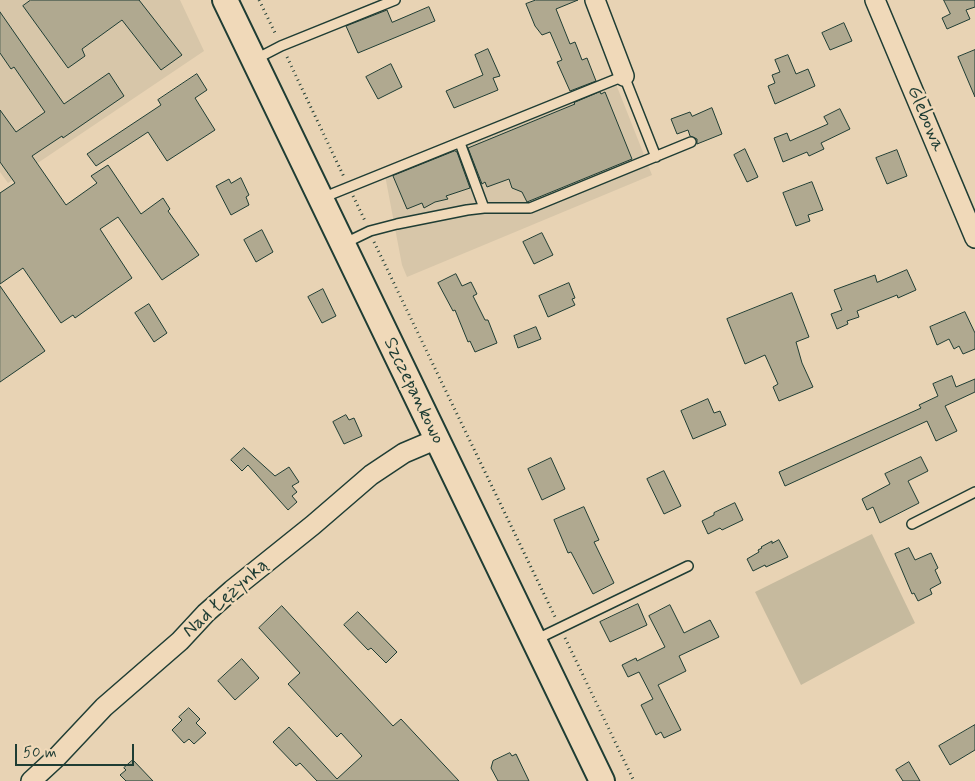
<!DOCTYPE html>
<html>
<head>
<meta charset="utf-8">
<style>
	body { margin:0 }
	#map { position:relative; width:975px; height:781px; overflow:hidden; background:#e8d3b4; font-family:Mynerve,sans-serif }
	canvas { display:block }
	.scale { position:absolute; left:15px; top:744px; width:119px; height:22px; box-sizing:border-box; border:2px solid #1f3d34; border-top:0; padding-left:6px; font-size:15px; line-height:18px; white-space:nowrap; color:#1f3d34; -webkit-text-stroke:4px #f0d9b9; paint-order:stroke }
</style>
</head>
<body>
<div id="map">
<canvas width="975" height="781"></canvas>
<div class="scale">50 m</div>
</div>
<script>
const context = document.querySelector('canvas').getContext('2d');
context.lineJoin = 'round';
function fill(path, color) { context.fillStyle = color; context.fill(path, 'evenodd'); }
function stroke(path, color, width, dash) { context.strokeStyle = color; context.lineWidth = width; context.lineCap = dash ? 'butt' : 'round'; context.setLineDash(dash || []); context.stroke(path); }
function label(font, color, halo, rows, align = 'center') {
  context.font = font + ' Mynerve,sans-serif'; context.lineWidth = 5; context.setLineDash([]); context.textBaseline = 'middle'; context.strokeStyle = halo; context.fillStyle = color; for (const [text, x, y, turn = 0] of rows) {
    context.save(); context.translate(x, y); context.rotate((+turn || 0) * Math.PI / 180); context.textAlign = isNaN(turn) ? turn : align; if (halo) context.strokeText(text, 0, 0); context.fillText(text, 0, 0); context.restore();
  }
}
const built = new Path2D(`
	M0,0H180L204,51L8,183L0,172Z
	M612,74L652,175L407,277L402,265L384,170Z`);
const green = new Path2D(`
	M872,534L915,623L801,685L755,592Z`);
const building = new Path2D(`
	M31,0H139L182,55L161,70L122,20L82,49L85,56L68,68L23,6Z
	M536,0H578L556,9L570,44L575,42L582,60L587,58L596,81L570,91L557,62L562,60L550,32L542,35L535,26L526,4Z
	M944,0H975V7L966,10L970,19L947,29L942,18L950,14Z
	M429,7L435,21L358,53L346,26L387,10L392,22Z
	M0,12L64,104L109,73L124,96L63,138L62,136L32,156L66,205L97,183L91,176L108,165L141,214L163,198L170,209L168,211L199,255L162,280L118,217L100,229L132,278L75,318L73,315L61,323L23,268L0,284V193L15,183L0,162V110L16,132L45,112L14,67L11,69L0,53Z
	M844,23L852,41L830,50L822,33Z
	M488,49L500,76L493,78L498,90L454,108L446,91L483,75L475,55Z
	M975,50V97L958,57Z
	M788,55L796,74L808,69L815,86L775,104L768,86L775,83L772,75L780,72L775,60Z
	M391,64L402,87L378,99L366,77Z
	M197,74L207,90L195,98L215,130L167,161L148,132L96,166L87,154L161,105L158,100Z
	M600,92L601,94L605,92L632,159L527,202L522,192L512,188L509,179L487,187L485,182L482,184L468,148L575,104L574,103Z
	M712,108L722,134L697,144V139L690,136L688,130L677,134L671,119L690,112L692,116Z
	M840,109L850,129L821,143L824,149L809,156L807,152L783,162L774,138L787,133L790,141L828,124L824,117Z
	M745,149L758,177L747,182L734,155Z
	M897,150L907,176L887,184L876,158Z
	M455,151L457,152L470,188L446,196L448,199L435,202L424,208L422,203L407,209L393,176Z
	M241,178L249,195L246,197L249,205L231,215L216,186L229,179L231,183Z
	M812,182L823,210L808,215L810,221L796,226L783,193Z
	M262,230L273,252L256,262L244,240Z
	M542,233L553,255L534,264L523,242Z
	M907,270L916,290L898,298L897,295L857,311L859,317L847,321L848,324L837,329L831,314L842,310L834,290L875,275L877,282Z
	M456,274L462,286L471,282L477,294L473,296L485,320H488L497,343L475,352L470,341L468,342L455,310L453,311L438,283Z
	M569,283L575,298L572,299L575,305L548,317L539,296Z
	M0,286L45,351L0,382Z
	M323,289L336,316L322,323L308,297Z
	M792,293L809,337L796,342L802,363L813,387L779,401L773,387L778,384L765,355L745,364L727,319Z
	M149,304L167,333L154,342L135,313Z
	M965,312L975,333V349L963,354L959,346L954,349L949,339L937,345L930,327Z
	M536,327L541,339L518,348L514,336Z
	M952,376L956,387L975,379V392L945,406L957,431L936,441L927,421L785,486L779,472L921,408L919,405L938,396L933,384Z
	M708,399L714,413L720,411L726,425L693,439L681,411Z
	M346,415L349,420L354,418L362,436L344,444L333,422Z
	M244,448L275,476L289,467L299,482L292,486L297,492L292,496L297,502L288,510L248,465L242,471L231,460Z
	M921,457L928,471L908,481L919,503L880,523L873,507L867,510L862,499L890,484L885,474Z
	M551,458L565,489L542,500L528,469Z
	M664,471L681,506L664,514L647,479Z
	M735,503L743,520L722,530L720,528L708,534L702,521L714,515V513Z
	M584,507L599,540L594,542L614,583L593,594L571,552L568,553L554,520Z
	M779,540L788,557L766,567L765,565L753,571L747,559L759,552L758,550L762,548L761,547L772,541V543Z
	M909,548L915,560L931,553L938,568L935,570L941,583L930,589L932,594L918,601L914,593L912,594L895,554Z
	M638,604L647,625L610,642L600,622Z
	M670,605L684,633L710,620L719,637L679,656L686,671L658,685L681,730L664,738L661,732L656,735L641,705L653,699L639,672L628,677L622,665L636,658L637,661L665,647L649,616Z
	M282,606L393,726L401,719L459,781H317L300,763L296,766L273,742L289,727L337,779L362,756L341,733L337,737L288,684L300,673L259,628Z
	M358,612L397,652L386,663L371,648L368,650L344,625Z
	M242,659L259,678L235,700L218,681Z
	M189,708L200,719L196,723L206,733L194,744L189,739L184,743L172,730L182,720L179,717Z
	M975,725V750L950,765L939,746Z
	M510,753L512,756L516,754L529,781H498L491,768L493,761Z
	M133,760L153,781H126L120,775L126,770L124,768Z
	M909,762L920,781H903L896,770Z`);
const path = new Path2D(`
	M259,0L276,35
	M287,57L344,177
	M353,196L366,223
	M374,242L556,619
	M565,638L634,781`);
const service = new Path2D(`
	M254,60L281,46L395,0
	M460,143L484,208
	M322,198L624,76L656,157
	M343,244L370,231L397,224L467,210L484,208H530L691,142
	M912,524L975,492
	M535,640L688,566`);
const minor = new Path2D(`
	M595,0L624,76
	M875,0L975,238
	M31,781L57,757L104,707L180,641L206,613L232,590L313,525L371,475L404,453L437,439`);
const tertiary = new Path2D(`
	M225,0L602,781`);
const streetNames = [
	["Glebowa",925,119,67],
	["Szczepankowo",413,391,64],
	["Nad Łężynką",226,599,-42]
];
fill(built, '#d7c6a9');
fill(green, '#c6ba9e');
fill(building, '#b0a990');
stroke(building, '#1f3d34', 1);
stroke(service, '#1f3d34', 12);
stroke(minor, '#1f3d34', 22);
stroke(tertiary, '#1f3d34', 28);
stroke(path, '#1f3d34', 3, [1, 4]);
stroke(service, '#f0d9b9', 9);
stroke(minor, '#f0d9b9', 19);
stroke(tertiary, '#f0d9b9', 24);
label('19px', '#1f3d34', '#f0d9b9', streetNames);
</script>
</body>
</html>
